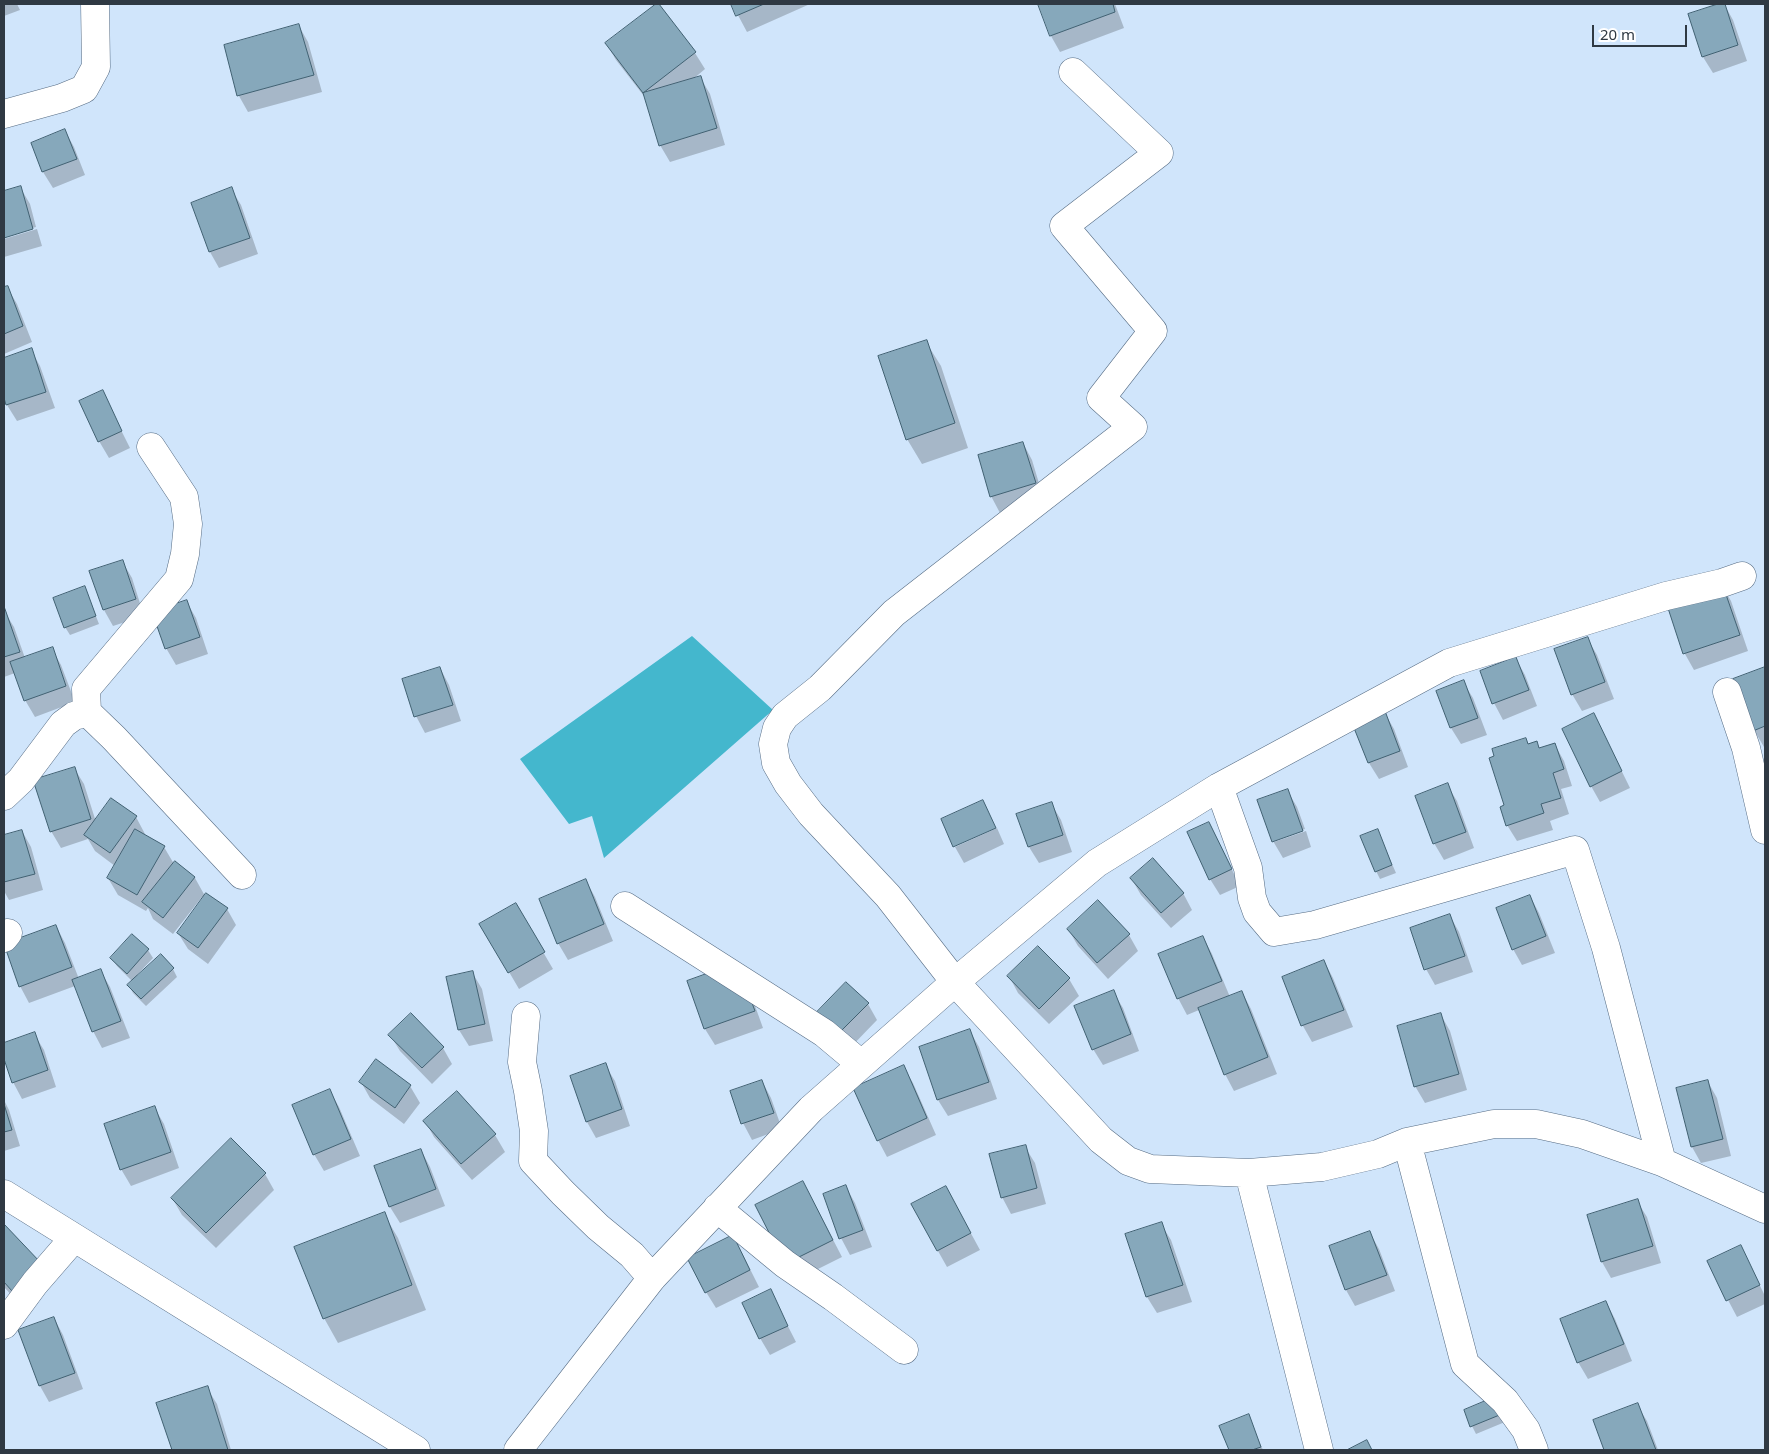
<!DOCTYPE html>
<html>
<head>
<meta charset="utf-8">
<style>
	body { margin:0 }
	#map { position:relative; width:1769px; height:1454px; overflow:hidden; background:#d0e5fb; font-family:"Noto Sans",sans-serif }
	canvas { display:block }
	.frame { position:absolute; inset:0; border:5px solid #2f3943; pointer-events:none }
	.scale { position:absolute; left:1592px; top:25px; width:95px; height:22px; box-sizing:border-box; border:2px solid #2f3943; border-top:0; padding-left:6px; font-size:15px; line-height:18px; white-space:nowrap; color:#2f3943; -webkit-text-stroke:4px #fff; paint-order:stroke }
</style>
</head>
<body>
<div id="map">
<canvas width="1769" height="1454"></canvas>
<div class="frame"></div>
<div class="scale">20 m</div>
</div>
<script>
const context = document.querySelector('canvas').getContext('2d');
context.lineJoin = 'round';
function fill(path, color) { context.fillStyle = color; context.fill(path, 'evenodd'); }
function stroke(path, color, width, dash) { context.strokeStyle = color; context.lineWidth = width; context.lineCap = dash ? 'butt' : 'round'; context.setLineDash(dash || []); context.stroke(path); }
const water = new Path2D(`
	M692,636L773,710L604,858L592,816L569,824L520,759Z`);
const shadow = new Path2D(`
	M4,4H17L20,10L4,16Z
	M658,4L695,53L705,69L692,80L700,77L710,94L725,145L670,162L660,145L647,100L616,60L606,43Z
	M732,4H810L747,32Z
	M1039,4H1115L1124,28L1060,52L1051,36Z
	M1724,4L1733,20L1747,61L1713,73L1703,57L1690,15Z
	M299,26L308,42L322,92L248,112L239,96L225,46Z
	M65,131L74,147L85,175L53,188L43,172L32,144Z
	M20,187L30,204L36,227L4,236V192Z
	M231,189L241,205L258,254L219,268L210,252L192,203Z
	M37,229L42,246L4,257V239Z
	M7,287L17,304L32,342L4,354V288Z
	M926,342L941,366L968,448L922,464L907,439Z
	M31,350L40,366L55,408L17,421L7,405L4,394V359Z
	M102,392L130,448L109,458L99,441Z
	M1023,443L1032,460L1044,500L1000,513L991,496Z
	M122,561L132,578L144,616L113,626L104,610Z
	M1721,584L1731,601L1748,651L1694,670L1685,654L1667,603Z
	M88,596L99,624L70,635L65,627Z
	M186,601L196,618L208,654L176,665L166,648Z
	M4,611L14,627L25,658L52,649L61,665L75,702L35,717L25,700L15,673L4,677Z
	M1587,638L1597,655L1614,699L1582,711L1572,694Z
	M1516,659L1525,675L1537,706L1503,720L1494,703Z
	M440,668L449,685L461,721L425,733L416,716Z
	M1765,668V746L1764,747L1754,730L1735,680Z
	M1463,682L1473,698L1487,735L1461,744L1451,728L1437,692Z
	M1384,712L1394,729L1408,767L1379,779L1369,763L1354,724Z
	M1602,731L1630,788L1600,802L1591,786Z
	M1526,739L1529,745L1536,742L1540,749L1555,745L1564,761L1572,786L1561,789L1569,814L1550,821L1553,830L1517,841L1507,825L1505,806Z
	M74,768L84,784L96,822L136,817L145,834L144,836L164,847L174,864L175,863L195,878L205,896L227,909L236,925L208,964L188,949L178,933L204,898L202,897L173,934L153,919L148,908L146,911L118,895L108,878L115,866L95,851L88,839L61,848L51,831Z
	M1447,785L1457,801L1474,848L1444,860L1434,843Z
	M1287,790L1297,807L1305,829L1274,840V842L1306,831L1311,847L1283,858L1273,841Z
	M1051,803L1061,820L1072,852L1039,863L1029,847Z
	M1209,823L1240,886L1220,895L1210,879Z
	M997,828L1004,844L964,863L955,847Z
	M1377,830L1396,873L1380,879L1376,871Z
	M22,831L31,847L43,890L9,900L4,891V836Z
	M1131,878L1183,893L1192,910L1171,928L1141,895Z
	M586,881L595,897L613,941L568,960L558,943Z
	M1530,896L1539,913L1555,953L1522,965L1513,949Z
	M515,904L553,969L519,989L481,924Z
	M1450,916L1459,932L1473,972L1435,985L1426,969Z
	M56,926L65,943L79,979L100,970L110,987L130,1038L102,1048L93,1031L75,986L29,1003L20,986Z
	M1068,929L1129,935L1138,951L1108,979L1078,946Z
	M132,936L148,950L153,958L137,975L139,976L173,969L177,977L146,1006L133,993L129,986L133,982L117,966L112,959Z
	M1203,937L1212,954L1230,997L1242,992L1251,1009L1277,1074L1234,1091L1225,1074L1199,1010L1187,1015L1178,998Z
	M1038,948L1069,979L1079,996L1049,1024L1018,993L1009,976Z
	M1324,961L1333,978L1353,1027L1312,1042L1303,1026L1283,977Z
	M472,972L482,989L493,1041L469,1046L459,1030Z
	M746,981L763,1028L715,1045L705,1029Z
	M1113,992L1123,1008L1139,1051L1103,1065L1093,1049Z
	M868,1004L877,1020L848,1050L817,1013Z
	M1441,1015L1450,1031L1467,1090L1425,1103L1415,1086Z
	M970,1031L979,1047L997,1099L948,1116L938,1100L920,1048Z
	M34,1034L44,1050L56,1087L22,1099L13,1082L4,1055V1044Z
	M390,1035L443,1048L452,1064L432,1084L400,1051Z
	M376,1061L410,1086L420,1103L404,1124L370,1098L361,1082Z
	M605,1065L615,1081L630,1126L596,1138L587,1122L572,1077Z
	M903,1067L913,1083L936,1135L887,1157L878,1140Z
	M762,1081L771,1098L782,1129L752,1140L743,1123Z
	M1708,1082L1717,1098L1731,1156L1701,1163L1692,1147L1678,1089Z
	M330,1091L339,1107L360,1156L324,1171L314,1154Z
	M457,1092L495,1135L505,1152L472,1180L434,1137L425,1121Z
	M4,1100L9,1110L20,1146L4,1151Z
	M154,1107L164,1124L179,1168L131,1186L121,1169Z
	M1025,1147L1035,1163L1046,1204L1011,1214L1002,1197Z
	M421,1150L430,1167L445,1206L400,1223L390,1207L375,1167Z
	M265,1174L274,1190L216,1248L182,1215L172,1198Z
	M846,1187L855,1203L872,1247L850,1255L841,1238Z
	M812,1199L842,1257L796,1280L787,1264Z
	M1637,1201L1647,1217L1661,1263L1611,1278L1602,1262Z
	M955,1204L980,1250L947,1267L938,1251Z
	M384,1214L398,1238L426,1310L338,1343L324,1318Z
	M1161,1224L1171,1240L1192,1302L1157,1313L1147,1297L1127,1235Z
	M4,1226L22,1307L4,1287Z
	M1370,1233L1379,1249L1395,1291L1355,1306L1346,1290L1330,1247Z
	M1741,1247L1765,1296V1304L1737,1317L1728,1300Z
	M742,1253L759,1287L716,1308L706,1292Z
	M770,1291L796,1342L770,1355L760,1338Z
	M1606,1302L1615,1319L1632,1361L1588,1379L1578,1362Z
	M54,1318L63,1335L83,1389L49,1402L40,1386Z
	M207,1388L217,1404L231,1450H173L158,1404Z
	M1495,1399L1505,1422L1476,1434L1472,1426Z
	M1637,1405L1647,1421L1658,1450H1606L1595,1421Z
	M1248,1416L1263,1450H1230L1221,1427Z`);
const building = new Path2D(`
	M656,4H659L696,52L643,93L605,43Z
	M731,4H764L736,16Z
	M1038,4H1113L1115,12L1050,36Z
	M1718,4H1725L1738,45L1702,57L1688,14Z
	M299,24L314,75L237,96L224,45Z
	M701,76L717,128L659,146L643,93Z
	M65,129L77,159L42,172L31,143Z
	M21,186L33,229L4,238V191Z
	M232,187L250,238L209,252L191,203Z
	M8,286L23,326L4,334V287Z
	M927,340L955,423L906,440L878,356Z
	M32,348L46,392L6,405L4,398V358Z
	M103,390L122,431L98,442L79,401Z
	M1023,442L1036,483L990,497L978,455Z
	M123,560L136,599L103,610L89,571Z
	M1722,583L1740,635L1683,654L1666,602Z
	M85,586L96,616L64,628L53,598Z
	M187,600L200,637L165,649L152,612Z
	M5,609L20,652L4,657V610Z
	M1588,637L1605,682L1571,695L1554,649Z
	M53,647L66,686L24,701L10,662Z
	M1516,657L1529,690L1492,704L1480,671Z
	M440,667L453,705L414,717L402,679Z
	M1765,667V726L1753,731L1733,679Z
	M1464,680L1478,718L1450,728L1436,691Z
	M1385,711L1400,751L1368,763L1352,723Z
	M1594,713L1622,771L1590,787L1562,729Z
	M1526,738L1528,744L1537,741L1539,748L1555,743L1564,769L1553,773L1561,798L1541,804L1544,813L1506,826L1500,807L1504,805L1489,758L1494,756L1492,749Z
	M75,767L91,819L50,832L33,780Z
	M1448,783L1466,832L1433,844L1415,796Z
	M1288,789L1303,831L1272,842L1257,800Z
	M111,798L137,816L110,853L84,835Z
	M983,800L996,828L953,847L941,819Z
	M1052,802L1063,835L1028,847L1016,814Z
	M1209,822L1232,869L1209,880L1187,832Z
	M135,829L165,846L137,895L107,878Z
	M1378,829L1392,865L1375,872L1360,836Z
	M22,830L35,874L4,882V835Z
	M1153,858L1184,893L1161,913L1130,878Z
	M175,861L195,877L163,918L142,902Z
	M586,879L604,924L557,944L539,899Z
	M206,893L228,908L198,948L177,933Z
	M1530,895L1546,936L1512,950L1496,908Z
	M1098,900L1130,934L1097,963L1067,929Z
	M516,903L545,952L508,973L479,924Z
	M1450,914L1465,956L1424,970L1410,928Z
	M56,925L72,967L19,987L4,944Z
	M132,934L149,949L127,974L110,958Z
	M1203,936L1222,981L1177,999L1158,954Z
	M1038,946L1070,978L1039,1009L1007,976Z
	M161,954L174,968L141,999L127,985Z
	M1324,960L1344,1010L1301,1026L1282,977Z
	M737,963L755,1011L704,1029L687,981Z
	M101,969L121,1021L92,1032L72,980Z
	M473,971L485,1024L458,1030L446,977Z
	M846,982L869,1003L838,1034L816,1013Z
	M1114,990L1131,1034L1092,1050L1074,1006Z
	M1242,991L1268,1057L1224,1075L1198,1008Z
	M411,1013L444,1047L422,1068L388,1035Z
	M1441,1013L1459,1074L1414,1087L1397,1026Z
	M970,1029L989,1082L937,1100L919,1047Z
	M35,1032L48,1070L12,1083L4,1059V1043Z
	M376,1059L411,1085L395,1108L359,1082Z
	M606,1063L622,1109L586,1122L570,1076Z
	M904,1065L927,1118L877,1141L853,1088Z
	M762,1080L774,1113L741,1124L730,1091Z
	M1708,1080L1723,1139L1691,1147L1676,1088Z
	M330,1089L351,1139L313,1155L292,1105Z
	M457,1091L496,1134L461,1164L423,1121Z
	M4,1104L12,1130L4,1132Z
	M155,1106L171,1152L120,1170L104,1124Z
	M231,1138L266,1173L206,1233L171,1198Z
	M1026,1145L1037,1188L1001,1198L989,1154Z
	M421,1149L436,1189L389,1207L374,1166Z
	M803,1181L833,1240L785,1264L755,1205Z
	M846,1185L863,1230L839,1239L823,1194Z
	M946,1186L971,1233L937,1251L911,1204Z
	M1638,1199L1653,1246L1601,1262L1587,1215Z
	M385,1212L412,1285L323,1319L294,1247Z
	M1162,1222L1183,1285L1146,1297L1125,1234Z
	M4,1224L41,1263L12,1291L4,1282Z
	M1370,1231L1387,1275L1345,1290L1329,1246Z
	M733,1235L750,1270L705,1293L687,1258Z
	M1741,1245L1760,1285L1726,1301L1707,1261Z
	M771,1289L788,1326L759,1339L742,1303Z
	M1606,1301L1624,1344L1577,1363L1560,1319Z
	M54,1317L75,1373L39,1386L18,1330Z
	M208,1386L228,1450H172L156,1403Z
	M1495,1397L1502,1414L1470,1427L1464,1410Z
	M1638,1403L1656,1450H1604L1593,1420Z
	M1249,1414L1261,1447L1252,1450H1229L1219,1426Z
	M1367,1440L1372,1450H1347Z`);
const minor = new Path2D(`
	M1073,72L1159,153L1064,226L1153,331L1101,398L1133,427L894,613L820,688L785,716L777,728L773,744L776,763L788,784L811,814L888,896L955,982L1097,863L1219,787L1449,663L1666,596L1722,583L1742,576
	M4,114L62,98L84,89L96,67L95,4
	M1727,692L1746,748L1765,830
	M87,712L86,689L179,579L185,554L188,524L184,497L151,447
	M1219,787L1248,868L1252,898L1257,912L1274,932L1315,925L1575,850L1606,948L1662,1162
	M4,796L21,780L63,724L74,716L87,712L114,738L242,875
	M625,906L824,1033L861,1064
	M4,938L8,933
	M526,1016L522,1062L528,1091L534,1131L533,1161L563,1193L598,1227L632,1255L652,1278
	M1407,1142L1465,1364L1505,1401L1526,1430L1534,1450
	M1249,1173L1319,1450
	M4,1194L416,1450
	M717,1208L785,1264L833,1297L904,1350
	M4,1325L35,1283L74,1238
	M518,1450L652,1278L811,1109L955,982L1101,1140L1128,1161L1150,1169L1249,1173L1322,1167L1378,1154L1407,1142L1494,1124H1536L1582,1134L1662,1162L1765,1209`);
fill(water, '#44b7cd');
fill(shadow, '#0003');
fill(building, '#86a8bb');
stroke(building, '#416172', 1);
stroke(minor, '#566c84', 29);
stroke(minor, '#fff', 28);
</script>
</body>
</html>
